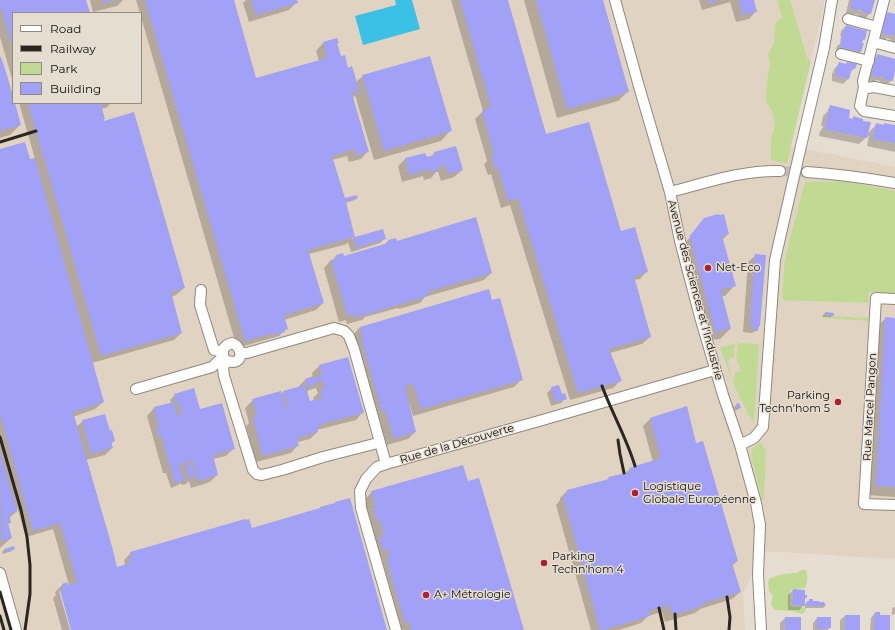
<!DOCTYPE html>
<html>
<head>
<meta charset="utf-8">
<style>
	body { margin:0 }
	#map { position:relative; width:895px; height:630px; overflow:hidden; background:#e6ddd1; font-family:Montserrat,sans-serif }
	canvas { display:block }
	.legend { position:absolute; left:12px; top:12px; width:130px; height:92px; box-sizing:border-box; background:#e6ddd1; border:1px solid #918b81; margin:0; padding:5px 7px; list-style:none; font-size:12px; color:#110f0a }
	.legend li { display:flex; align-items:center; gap:8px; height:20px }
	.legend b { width:20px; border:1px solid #918b81 }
</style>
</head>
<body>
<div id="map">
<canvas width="895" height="630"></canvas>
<ul class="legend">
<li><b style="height:5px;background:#fff"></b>Road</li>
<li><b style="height:5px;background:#2a2721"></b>Railway</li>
<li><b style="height:11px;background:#c0da94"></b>Park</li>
<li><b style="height:11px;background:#a1a1f7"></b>Building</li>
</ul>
</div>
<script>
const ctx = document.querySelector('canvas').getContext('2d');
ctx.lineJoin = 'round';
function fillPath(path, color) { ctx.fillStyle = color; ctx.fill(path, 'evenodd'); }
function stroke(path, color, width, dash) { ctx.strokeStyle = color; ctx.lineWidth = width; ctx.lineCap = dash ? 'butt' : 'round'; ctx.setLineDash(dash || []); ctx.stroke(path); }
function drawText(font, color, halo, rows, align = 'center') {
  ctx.font = font + ' Montserrat,sans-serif'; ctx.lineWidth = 3; ctx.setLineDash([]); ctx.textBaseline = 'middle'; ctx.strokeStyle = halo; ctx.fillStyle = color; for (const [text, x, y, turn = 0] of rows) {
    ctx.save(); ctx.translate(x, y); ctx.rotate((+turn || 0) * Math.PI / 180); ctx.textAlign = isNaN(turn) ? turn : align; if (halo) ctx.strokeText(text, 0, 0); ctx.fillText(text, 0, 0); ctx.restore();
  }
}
const built = new Path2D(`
	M0,0H824V5L791,146L895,167V559L764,551L743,593L745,630H0ZM13,13H141V103H13Z`);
const green = new Path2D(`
	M777,0H790L807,58L811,61L787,163L778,162L771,160V139L775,125L772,111L766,101L767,80L770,66L768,55L774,43L775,23L782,17Z
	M844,181L895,191V293L869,292L868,303L782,300L785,258L805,182Z
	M822,316L870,318V321L822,318Z
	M738,343L759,344L754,425L733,383L735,373L741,371L736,357Z
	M735,344L734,357L727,360L731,373V378L720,347Z
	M760,443L766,450L764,500H762L751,455C751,449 756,446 760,443Z
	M801,570H806C808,577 808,582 805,588L790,590V606L806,608L805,612L802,614L792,611L775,610L771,605L773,595L769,592L768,583L769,579C777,575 787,573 797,573Z`);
const water = new Path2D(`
	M395,0H412L420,29L363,45L355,16L396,5Z`);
const shadow = new Path2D(`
	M0,0H85L88,13H13V82L0,37Z
	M90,0H123L117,6L93,12Z
	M136,0H233L256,79L319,61L316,51L323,43L337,39L338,43L337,44L341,57L356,82L363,76L450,131L441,141L374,160L355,95L353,98L368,151L361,159L349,162L347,156L332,160L344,201L357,198L355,200L345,203L354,236L351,239L382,231L385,238L380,243L351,252L348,242L347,244L309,254L323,303L316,310L284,320L286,329L279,336L237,348L141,17V13H140Z
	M246,0H296V3L289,10L249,22L243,3Z
	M451,0H507L545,135L620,232L647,271L640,279L634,280L650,337L642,344L610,353L620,381L613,388L570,400L510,205L501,208L491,174L488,175L484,164L487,161L475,119L483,111Z
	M524,0H602L628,91L618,101L557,118Z
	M699,0H753L756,11L749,19L736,22L730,2L702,10Z
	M849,0H874L870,13L866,18L858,17L859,15L855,14L853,16L846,13Z
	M888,14L895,15V43L890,42L891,40L887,38L885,40L878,38L883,18Z
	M846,26L864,39L860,43V52L855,56L836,51L837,46L840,44L841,36H840L841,31Z
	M877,56L895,60V67L892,80L887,85L880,84V81L876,80L874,82L867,80L872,60Z
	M0,58L20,125L10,135L0,138Z
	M840,63L854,68L852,71L850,70L848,79L843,84L832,81V74L835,68Z
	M19,103H111L106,108L101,109L103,120L184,288L176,295L171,297L181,333L174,340L92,363L103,402L95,409L73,417L76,427L83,421L109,432L114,441L111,444L112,448L105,455L86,460L116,568L122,566L125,564L124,560L131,553L251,529L386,630H72L62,591H59L70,630H62L53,598L56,595L55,592L62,585L67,586L69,585L53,529L26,537L17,507L16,512L9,518L10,522L8,525L11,538L0,548V150L30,160L35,159Z
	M830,107L847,118L852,119L854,118L867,134L877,124L883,126L885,124L895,128V152L867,146L869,135L859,144L819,136L820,131L822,129L823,126H821L823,116L828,111V109Z
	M434,153L462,170L454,177L441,181L438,172H436L431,178L424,180L423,176L402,182L398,166L405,159L431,157Z
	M696,230L728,234L722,240L734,286L725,296H722L730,329L720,339L707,340L681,248Z
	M388,241L396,242L491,273L484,280L425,297L420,303L399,309L398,308L365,317L362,320L347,324L346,320L339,322L324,268L331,260L335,259L334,258L336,256L343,257L384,245Z
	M756,255L759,326L758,327L757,330L755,332H753L752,333L743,332L748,262Z
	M492,301L522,379L514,387L413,416L410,405H408L415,432L408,439L387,445L353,335L360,327Z
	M825,313L833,315L831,317H823V315Z
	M885,319H895V497L867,495L875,328Z
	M319,366L363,412L356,420L317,430V432L310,439L298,442V445L291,453L256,462L246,426L249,423L245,408L253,400L280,395L283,392L298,387L305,380L313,377L312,373ZM316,388L318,393L313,398L314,401L310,403L307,392L309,390Z
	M552,388L566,398L561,403L551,406L547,393Z
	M175,395L199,409L234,448L226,456L213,459L217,475L210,482L191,488L189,481L186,484L181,485V483L178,485L171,488L166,473H163L147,416L154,408L171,403L170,400Z
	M736,405L740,408L735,411L734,407Z
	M686,408L696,444L737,561L732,566L740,592L732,599L700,609L695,613L665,622L662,612L648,616L641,623L619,630H591L556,505L560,500V498L567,491L606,481L609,478L624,474L630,469L653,462L643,426L650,419Z
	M467,482L523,630H402L381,556L376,557L373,546L376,542L364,500L372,492Z
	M14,549L12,551L3,554L2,552L4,550Z
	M793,590L806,597L804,599V605L807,602L810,600L812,602L825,606L823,608H805V604L799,610H788V595Z
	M894,607H895V614L892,615V609Z
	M875,613L889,630H870L871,618Z
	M845,616L859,630H840V620Z
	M785,618H800V630H780V623Z
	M817,618L830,627L828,630H813V623Z`);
const building = new Path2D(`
	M0,0H86L90,13H13V49L0,5Z
	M102,0H112V1L103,3Z
	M145,0H234L256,78L327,58L323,42L337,38L339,43H337L341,56L345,55L348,68L352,66L359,89H357L359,94L355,95L354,90L351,91L369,152L356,156L354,149L332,156L345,198L357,195L358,198L346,202L355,237L383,229L386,239L356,248L353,237L308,250L324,303L284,315L288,329L285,330V332L275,335L274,333L245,341Z
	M251,0H297L298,3L256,15Z
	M460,0H508L546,134L589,122L621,231L635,227L648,272L634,276L651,337L609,349L622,381L578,393L518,198L508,201L498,167L495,168L491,155L494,154L482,111L491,107Z
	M536,0H603L629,92L567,109Z
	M708,0H719L709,3Z
	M739,0H754L757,12L743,15Z
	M852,0H875L871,14L863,13V10L859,9L858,11L850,8Z
	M887,12L895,14V35L891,34L890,36L882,33Z
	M846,25L867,31L865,40L863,39L862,43H864L861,52L840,47L843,31H844Z
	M877,54L892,58L895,59V71L893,81L884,79V77L880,76V78L871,75Z
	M430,56L452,131L384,151L362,75Z
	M0,57H1L6,72L13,96V103H15L21,125L0,131Z
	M839,62L846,64L847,62L857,64L855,69L852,68L849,79L836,76V69Z
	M28,103H107L105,104L106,105H101L105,119H104V121L134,112L185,288L171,292L182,333L101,356Z
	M830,105L850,110L849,118L853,119V116L863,119V121L871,122L867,138L825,129Z
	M876,123L884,125V123L895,125V143L873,139Z
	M25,142L30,159L35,158L104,402L73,412L113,550L117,567L130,563L129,558L132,557L130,552L245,519V520L249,519L252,528L320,508V507L335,503V502L350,498L387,630H71L60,590L63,589L62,584L67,582L68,585L77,582L60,523L33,531L0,414V149Z
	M456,146L463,170L448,174L445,165L438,167L439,170L432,173H431L430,169L409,175L405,158L425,153L427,157L434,155V152Z
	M718,214L719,215L724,214L729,234L722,236L736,286L721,290L731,329L717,331L718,339H717L690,237H689L704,218Z
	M476,217L492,273L427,292L428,296L371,313L354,318L353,314L347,315L331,260L337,258L336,255L343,253L344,256L388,243V240L396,238L397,241Z
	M755,254L766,255L760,326H759L758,331L753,330V326L750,325Z
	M489,289L492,300L500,298L523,380L421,409L413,384L405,386L416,432L394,439L385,411L382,412L361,338L363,337L360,327Z
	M825,312L834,313V316L825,315Z
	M885,317L895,318V487L876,486Z
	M348,357L364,413L321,424V427L317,428L318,432L297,438L299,446L263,456L253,418L257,417L252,399L281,391L286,410L288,409L283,391L305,385L310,401L322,398L320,389L325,388L323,381L315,383V385L307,387L305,379L313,376V378L322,376L319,365Z
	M559,385L562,394L565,393L567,399L555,402L551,387Z
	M194,388L200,409L222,403L235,449L213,455L218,475L198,481L193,461L180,464L184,481L175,483L161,435L158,436L156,429L159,428L154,407L174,402L178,416L182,414L179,403L177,404L174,394Z
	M739,403L741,408L737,409L736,404Z
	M687,406L696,443L703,441L738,561L732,563L741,592L703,603V606L673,615L669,605L648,611L650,616L603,630H600L563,496L568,494L567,490L609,479L608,477L631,472L629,468L661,458L650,418Z
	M105,414L110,431L112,430L115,441L111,442L113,448L91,454L82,420Z
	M0,451L17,510V512L9,514L11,523H8L12,538L1,541Z
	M191,463L195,477L189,479L185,465Z
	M463,465L468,481L479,478L524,630H411L409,622L405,623L390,572L387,557L390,556L388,549L383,551L379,537L384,536L380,520L377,521L373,508L376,507L371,491Z
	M14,546L15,549L5,552L4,549Z
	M793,589L805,590V595H807V598H805V606L792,605Z
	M809,599H813V601H819V602H824L826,606H807V601H809Z
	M875,612H880V615H890V630H874Z
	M845,615H860V630H845Z
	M785,617H801V630H785Z
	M817,617H831V628L817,629Z`);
const minorTunnel = new Path2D(`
	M780,171L804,172`);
const minor = new Path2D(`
	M615,0L640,90L670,192L680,241L700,317L723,395L740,445L756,503L760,525L758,574L761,630
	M884,0L863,81L864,87L860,106L864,111L895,116
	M848,19L877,27
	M873,42L895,48
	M841,54L869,61
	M864,87L868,88L874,87L895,91
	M801,146L824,48L832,0
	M807,172C836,174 866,178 895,183
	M670,192C706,183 742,170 780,171
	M201,290L200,305L214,350L223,352
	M895,299L876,298L864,504L895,505
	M232,343C242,347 244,361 233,362C232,362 227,361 226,361L223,356V349L227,345Z
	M240,353H247L334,328L344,331L349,336L354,349L381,446
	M226,361L223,368L224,376L253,470L257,474L262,475L282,470L323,457L378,443L381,446L386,464
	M136,389L212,367L223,357
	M740,445L754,438L763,427L775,260
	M0,573L16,630
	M396,630L361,508L360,491L366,479L377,467L386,464L539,421L715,370`);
const rail = new Path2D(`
	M0,142L36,131
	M602,386C612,413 627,439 635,466
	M0,437L21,510L27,537L30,565V594L25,630
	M618,440L620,454L624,473
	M0,592L11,630
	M727,597L730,617L729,630
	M659,608L664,630
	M675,614L676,630
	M0,616L4,630`);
const minorBridge = new Path2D(`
	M775,260L801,146`);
const markers = [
	[708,268,4,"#b11f2d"],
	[838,402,4,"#b11f2d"],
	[635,493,4,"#b11f2d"],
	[544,563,4,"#b11f2d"],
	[426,595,4,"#b11f2d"]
];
const poiNames = [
	["Net-Eco",716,268],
	["Parking",830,396,"right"],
	["Techn'hom 5",830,409,"right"],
	["Logistique",643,487],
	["Globale Européenne",643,500],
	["Parking",552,557],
	["Techn'hom 4",552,570],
	["A+ Métrologie",434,595]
];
const streetNames = [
	["Avenue des Sciences et l'Industrie",695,290,75],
	["Rue Marcel Pangon",870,407,-87],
	["Rue de la Découverte",457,444,-16]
];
fillPath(built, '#e1d3c1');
fillPath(green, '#c0da94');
fillPath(water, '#3bc1e6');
fillPath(shadow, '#0003');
fillPath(building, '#a1a1f7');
stroke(minorTunnel, '#c6beb3', 10, [10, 5]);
stroke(minor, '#90887c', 12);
stroke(minor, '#fff', 10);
stroke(rail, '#2a2721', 3);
stroke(minorBridge, '#90887c', 12, []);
stroke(minorBridge, '#fff', 10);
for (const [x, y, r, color] of markers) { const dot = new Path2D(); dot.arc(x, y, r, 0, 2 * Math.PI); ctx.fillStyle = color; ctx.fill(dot); stroke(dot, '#e6ddd1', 1.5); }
drawText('11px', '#110f0a', '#e6ddd1', poiNames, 'left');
drawText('11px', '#110f0a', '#e6ddd1', streetNames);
</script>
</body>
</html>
